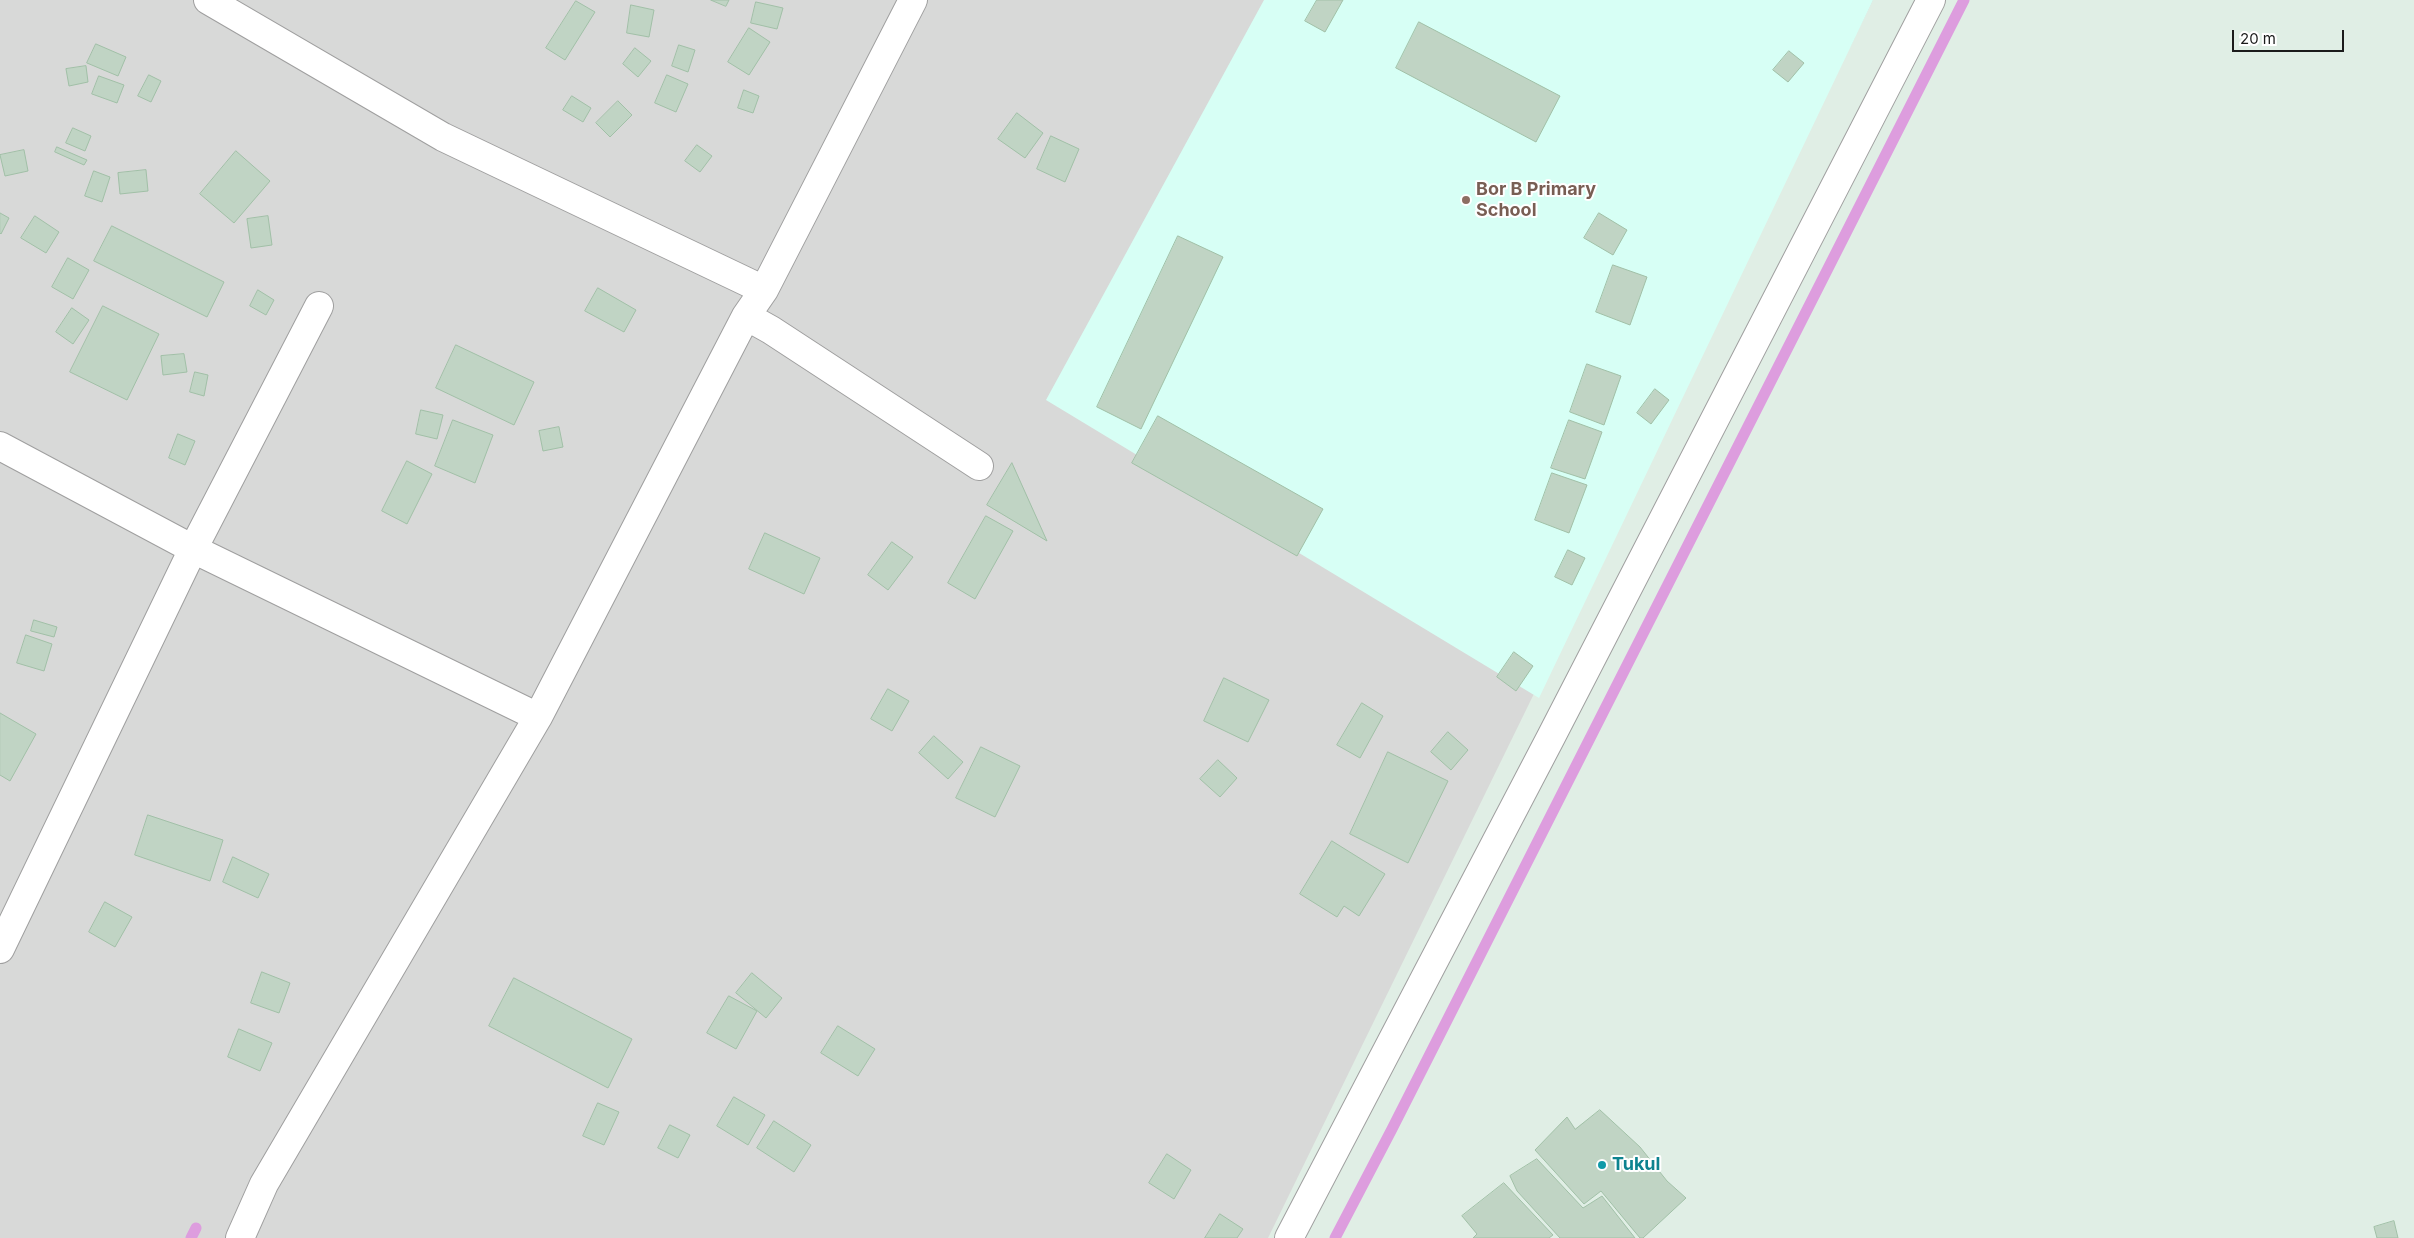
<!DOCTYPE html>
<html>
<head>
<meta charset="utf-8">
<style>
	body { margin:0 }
	#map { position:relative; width:2414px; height:1238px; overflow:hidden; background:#e0eee5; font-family:Inter,sans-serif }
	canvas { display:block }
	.scale { position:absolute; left:2232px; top:30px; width:112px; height:22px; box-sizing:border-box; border:2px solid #1b1b1b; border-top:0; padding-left:6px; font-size:15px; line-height:18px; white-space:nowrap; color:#1b1b1b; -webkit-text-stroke:4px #fff; paint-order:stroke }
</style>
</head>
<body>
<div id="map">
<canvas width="2414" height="1238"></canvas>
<div class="scale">20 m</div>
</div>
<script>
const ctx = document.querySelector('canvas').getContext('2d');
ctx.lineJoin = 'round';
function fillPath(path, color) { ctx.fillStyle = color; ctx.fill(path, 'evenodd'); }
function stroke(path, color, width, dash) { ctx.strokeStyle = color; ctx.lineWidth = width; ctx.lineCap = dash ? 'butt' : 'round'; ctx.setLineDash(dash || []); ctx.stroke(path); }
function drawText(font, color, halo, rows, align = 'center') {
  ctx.font = font + ' Inter,sans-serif'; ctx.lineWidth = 4; ctx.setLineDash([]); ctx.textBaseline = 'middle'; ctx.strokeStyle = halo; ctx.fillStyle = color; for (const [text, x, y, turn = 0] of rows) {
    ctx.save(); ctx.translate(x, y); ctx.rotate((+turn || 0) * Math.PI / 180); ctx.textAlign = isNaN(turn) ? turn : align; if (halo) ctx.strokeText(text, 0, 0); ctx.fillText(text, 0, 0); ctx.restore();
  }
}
const residential = new Path2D(`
	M0,0H1873L1268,1238H0Z`);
const education = new Path2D(`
	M1264,0H1873L1539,698L1046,400Z`);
const stream = new Path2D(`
	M191,1238L196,1228
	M1335,1238L1392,1129L1964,0`);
const building = new Path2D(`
	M711,0H729L726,6Z
	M1317,0H1343L1325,32L1305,21Z
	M576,1L595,12L565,60L546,48Z
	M756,2L783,8L777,29L751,23Z
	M631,5L654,10L649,37L627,33Z
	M1419,22L1560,96L1536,142L1396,68Z
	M749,28L770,42L749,75L728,62Z
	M96,44L126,57L118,76L87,63Z
	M679,45L695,50L688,72L672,66Z
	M635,48L651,61L638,77L623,64Z
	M1789,51L1804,63L1788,82L1773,70Z
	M86,66L88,82L69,86L66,69Z
	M149,75L161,81L151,102L138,96Z
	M667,75L688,84L676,112L655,103Z
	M99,76L124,85L117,103L92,94Z
	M744,90L759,96L753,113L738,108Z
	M572,96L591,108L583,122L563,110Z
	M618,101L632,115L610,137L596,123Z
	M1017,113L1043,133L1025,158L998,139Z
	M73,128L91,136L85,151L66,143Z
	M1051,136L1079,149L1065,182L1037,169Z
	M697,145L712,156L700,172L685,161Z
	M57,147L87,160L84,165L55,152Z
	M24,150L28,171L5,176L0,155Z
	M236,151L270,181L234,223L200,194Z
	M146,170L148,191L120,194L118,173Z
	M94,171L110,177L102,202L85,196Z
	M0,213L9,218L1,234L0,233Z
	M1599,213L1627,230L1613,255L1584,238Z
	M35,216L59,232L46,253L21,238Z
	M268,216L272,245L251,248L247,219Z
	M112,226L224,282L207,317L94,261Z
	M1178,236L1223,257L1141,429L1097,407Z
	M68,258L89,270L73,299L52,287Z
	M1613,265L1647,277L1630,325L1596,312Z
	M598,288L636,310L624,332L585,311Z
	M258,290L274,300L266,315L250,306Z
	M103,306L159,334L127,400L70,372Z
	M72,308L89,320L73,344L56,332Z
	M456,345L534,382L514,425L436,388Z
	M184,354L187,372L163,375L161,356Z
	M1587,364L1621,376L1604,425L1570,412Z
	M195,372L208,375L204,396L190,392Z
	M1655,389L1669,400L1651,424L1637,413Z
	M421,410L443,415L437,439L416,434Z
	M1158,416L1323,509L1297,556L1132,463Z
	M453,420L493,435L475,483L435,466Z
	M1569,420L1602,432L1585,479L1551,468Z
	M559,427L563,447L543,451L539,431Z
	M178,434L195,441L185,465L169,458Z
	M407,461L432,474L407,524L382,511Z
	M1012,463L1047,541L987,505Z
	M1552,473L1587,485L1569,533L1535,520Z
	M986,516L1013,531L975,599L948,583Z
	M765,533L820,558L804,594L749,569Z
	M892,542L913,557L888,590L868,575Z
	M1568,550L1585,558L1572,585L1555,577Z
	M34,620L57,627L54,637L31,631Z
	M26,635L52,644L44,671L17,663Z
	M1514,652L1533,666L1516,691L1497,677Z
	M1224,678L1269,700L1248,742L1204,721Z
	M888,689L909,701L892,731L871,719Z
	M1362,703L1383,716L1360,758L1337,745Z
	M0,713L36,734L10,781L0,775Z
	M1448,732L1468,750L1451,770L1431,752Z
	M934,736L963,762L948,779L919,753Z
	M981,747L1020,766L995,817L956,798Z
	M1388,752L1448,781L1408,863L1350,834Z
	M1218,760L1237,778L1220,797L1200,779Z
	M148,815L223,840L210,881L135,855Z
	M1332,841L1385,874L1359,916L1344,906L1337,917L1300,894Z
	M233,857L269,874L258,898L223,882Z
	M105,902L132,917L115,947L89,932Z
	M262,972L290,983L279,1013L251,1003Z
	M752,973L782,998L766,1018L736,993Z
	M514,978L632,1039L608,1088L489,1026Z
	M729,996L757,1011L736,1049L707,1033Z
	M838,1026L875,1049L858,1076L821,1053Z
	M239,1029L272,1043L260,1071L228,1057Z
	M734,1097L765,1115L748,1145L717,1126Z
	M598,1103L619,1112L604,1145L583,1136Z
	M1600,1110L1640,1147L1667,1181L1686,1198L1643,1238H1640L1601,1191L1584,1204L1535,1150L1567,1117L1575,1129Z
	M774,1121L811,1145L794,1172L757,1148Z
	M670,1125L690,1135L678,1158L658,1148Z
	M1167,1154L1191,1170L1174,1199L1149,1183Z
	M1537,1159L1583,1208L1602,1196L1635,1238H1560L1517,1191L1510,1176Z
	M1504,1183L1553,1235L1549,1238H1473L1477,1234L1462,1216Z
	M1220,1214L1243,1229L1237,1238H1205Z
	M2394,1221L2398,1238H2377L2374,1227Z`);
const minor = new Path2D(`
	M208,0L443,137L764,290
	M746,316L771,330L979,466
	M0,446L193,549L538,717
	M0,949L193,549L319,306
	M240,1238L264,1184L538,717L746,316L764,290L913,0
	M1289,1238L1551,737L1931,0`);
const markers = [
	[1466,200,5,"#8d6e63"],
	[1602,1165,5,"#0f9aa8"]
];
const educationNames = [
	["Bor B Primary",1476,190],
	["School",1476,211]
];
const cultureNames = [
	["Tukul",1612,1165]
];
fillPath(residential, '#d8d9d8');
fillPath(education, '#d7fff5');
stroke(stream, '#dd9dde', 11);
fillPath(building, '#c0d4c4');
stroke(building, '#a1c0a7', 1);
stroke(minor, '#9f9f9f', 30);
stroke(minor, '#fff', 28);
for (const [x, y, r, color] of markers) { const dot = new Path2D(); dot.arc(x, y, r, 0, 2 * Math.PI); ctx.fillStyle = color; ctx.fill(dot); stroke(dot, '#fff', 2); }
drawText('bold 18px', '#785e54', '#fff', educationNames, 'left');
drawText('bold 18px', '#0d838f', '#fff', cultureNames, 'left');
</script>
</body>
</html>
